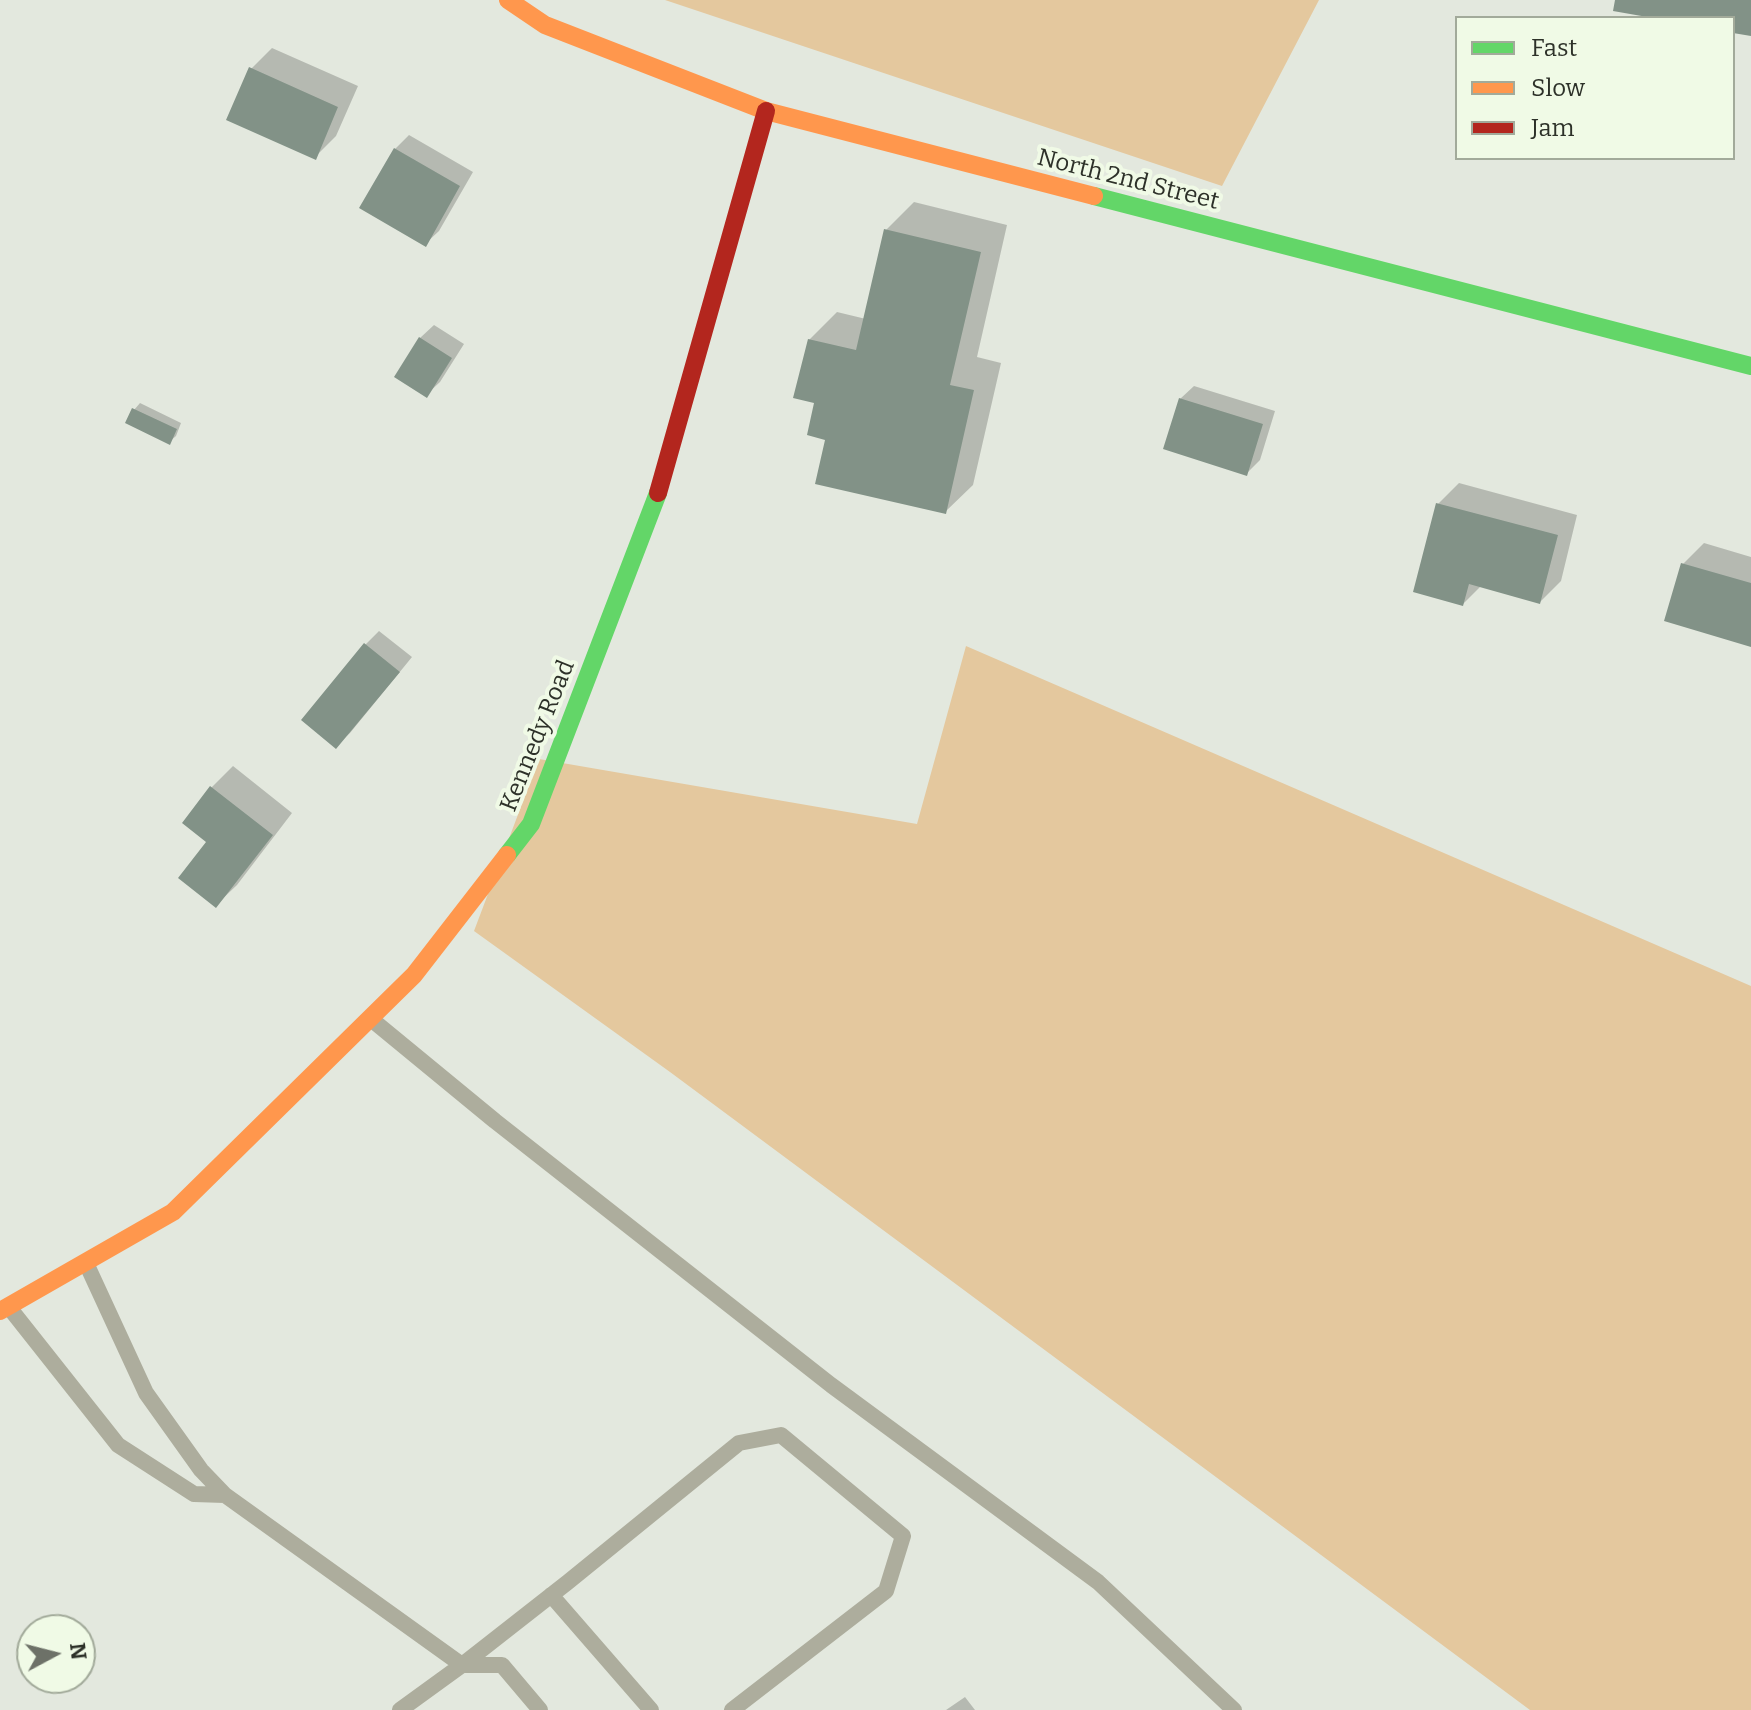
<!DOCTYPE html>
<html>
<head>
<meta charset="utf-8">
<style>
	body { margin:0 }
	#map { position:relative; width:1751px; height:1710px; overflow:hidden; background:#e3e8de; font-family:Bitter,serif }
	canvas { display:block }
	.legend { position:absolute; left:1455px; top:16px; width:280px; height:144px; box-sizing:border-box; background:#f0fae6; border:2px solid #a2aa9a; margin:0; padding:10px 14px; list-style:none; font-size:24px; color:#2d3129 }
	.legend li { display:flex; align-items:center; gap:16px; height:40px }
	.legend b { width:40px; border:2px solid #a2aa9a }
	.north { position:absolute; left:16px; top:1614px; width:80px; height:80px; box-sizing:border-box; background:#f0fae6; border:2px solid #a2aa9a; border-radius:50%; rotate:83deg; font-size:22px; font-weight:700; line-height:32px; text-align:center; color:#2d3129 }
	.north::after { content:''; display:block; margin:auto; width:28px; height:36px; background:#6d7168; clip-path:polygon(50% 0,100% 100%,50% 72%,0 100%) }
</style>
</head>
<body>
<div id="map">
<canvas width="1751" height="1710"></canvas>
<ul class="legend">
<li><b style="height:10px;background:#63d668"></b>Fast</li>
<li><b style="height:10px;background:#ff974d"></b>Slow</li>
<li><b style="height:10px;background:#b3261e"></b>Jam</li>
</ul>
<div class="north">N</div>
</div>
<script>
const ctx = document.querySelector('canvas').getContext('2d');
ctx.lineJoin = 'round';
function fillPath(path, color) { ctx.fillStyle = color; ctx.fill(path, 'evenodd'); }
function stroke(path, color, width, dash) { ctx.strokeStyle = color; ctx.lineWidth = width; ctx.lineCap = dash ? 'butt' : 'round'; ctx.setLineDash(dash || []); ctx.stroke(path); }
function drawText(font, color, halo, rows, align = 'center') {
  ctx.font = font + ' Bitter,serif'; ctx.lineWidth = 8; ctx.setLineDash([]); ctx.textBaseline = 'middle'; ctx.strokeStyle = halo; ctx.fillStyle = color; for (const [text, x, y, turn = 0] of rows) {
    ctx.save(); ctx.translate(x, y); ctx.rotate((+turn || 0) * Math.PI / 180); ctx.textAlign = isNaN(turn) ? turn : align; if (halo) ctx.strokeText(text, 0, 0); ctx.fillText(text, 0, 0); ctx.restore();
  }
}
const green = new Path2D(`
	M665,0H1319L1222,186Z
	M966,646L1751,986V1710H1530L670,1072L474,931L539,759L917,824Z`);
const shadow = new Path2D(`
	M272,48L358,86L336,136L315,157L251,69Z
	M409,135L473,172L439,231L425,244L362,208L395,149Z
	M914,202L1007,225L977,357L1001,363L973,485L945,512L828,438L816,402L809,340L837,312L866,319L886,230Z
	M434,325L464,344L440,382L426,395L420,338Z
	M1194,386L1275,411L1260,460L1247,473L1180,399Z
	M140,403L181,423L176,436L169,442L134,410Z
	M1459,483L1577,515L1561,581L1540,602L1481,586L1463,604L1438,504Z
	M1704,543L1751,557V645L1683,564Z
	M379,631L412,657L350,733L336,746L304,720L366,644Z
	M233,766L292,813L237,885L216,905L209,842L184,823L212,787Z
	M965,1697L975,1710H946Z`);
const building = new Path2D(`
	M1615,0H1751V36L1733,33V18H1653L1613,11Z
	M249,67L338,107L316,160L226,120Z
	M394,148L460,186L426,247L359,208Z
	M884,229L981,252L950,385L974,390L946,514L815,484L825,440L807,435L814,403L793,398L808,339L856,350Z
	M419,337L452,358L427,398L394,377Z
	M1179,398L1263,424L1247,476L1163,449Z
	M132,408L177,429L170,445L125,423Z
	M1436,503L1558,535L1540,604L1469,584L1463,606L1413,592Z
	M1681,563L1751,583V647L1664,621Z
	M364,643L400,672L336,749L301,720Z
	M210,786L273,835L216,908L178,878L206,842L182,823Z`);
const lane = new Path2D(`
	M371,1019L495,1121L831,1385L1098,1582L1234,1710
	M86,1263L146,1393L201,1470L225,1495L462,1665L568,1582L739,1443L781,1435L903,1536L886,1591L732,1710
	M8,1306L118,1445L194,1494L225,1495
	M551,1595L651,1710
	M400,1710L462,1665H502L540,1710`);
const fast = new Path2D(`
	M1094,196L1751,366
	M507,855L531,824L658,493`);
const slow = new Path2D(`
	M508,0L545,25L766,111L1094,196
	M0,1311L173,1212L414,975L507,855`);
const jam = new Path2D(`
	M658,493L766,111`);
const streetNames = [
	["North 2nd Street",1128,180,14],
	["Kennedy Road",538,736,-68]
];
fillPath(green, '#e4c89e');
fillPath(shadow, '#0003');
fillPath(building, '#829287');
stroke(lane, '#adad9d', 16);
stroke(fast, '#63d668', 18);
stroke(slow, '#ff974d', 18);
stroke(jam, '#b3261e', 18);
drawText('24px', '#2d3129', '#f0fae6', streetNames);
</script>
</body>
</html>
